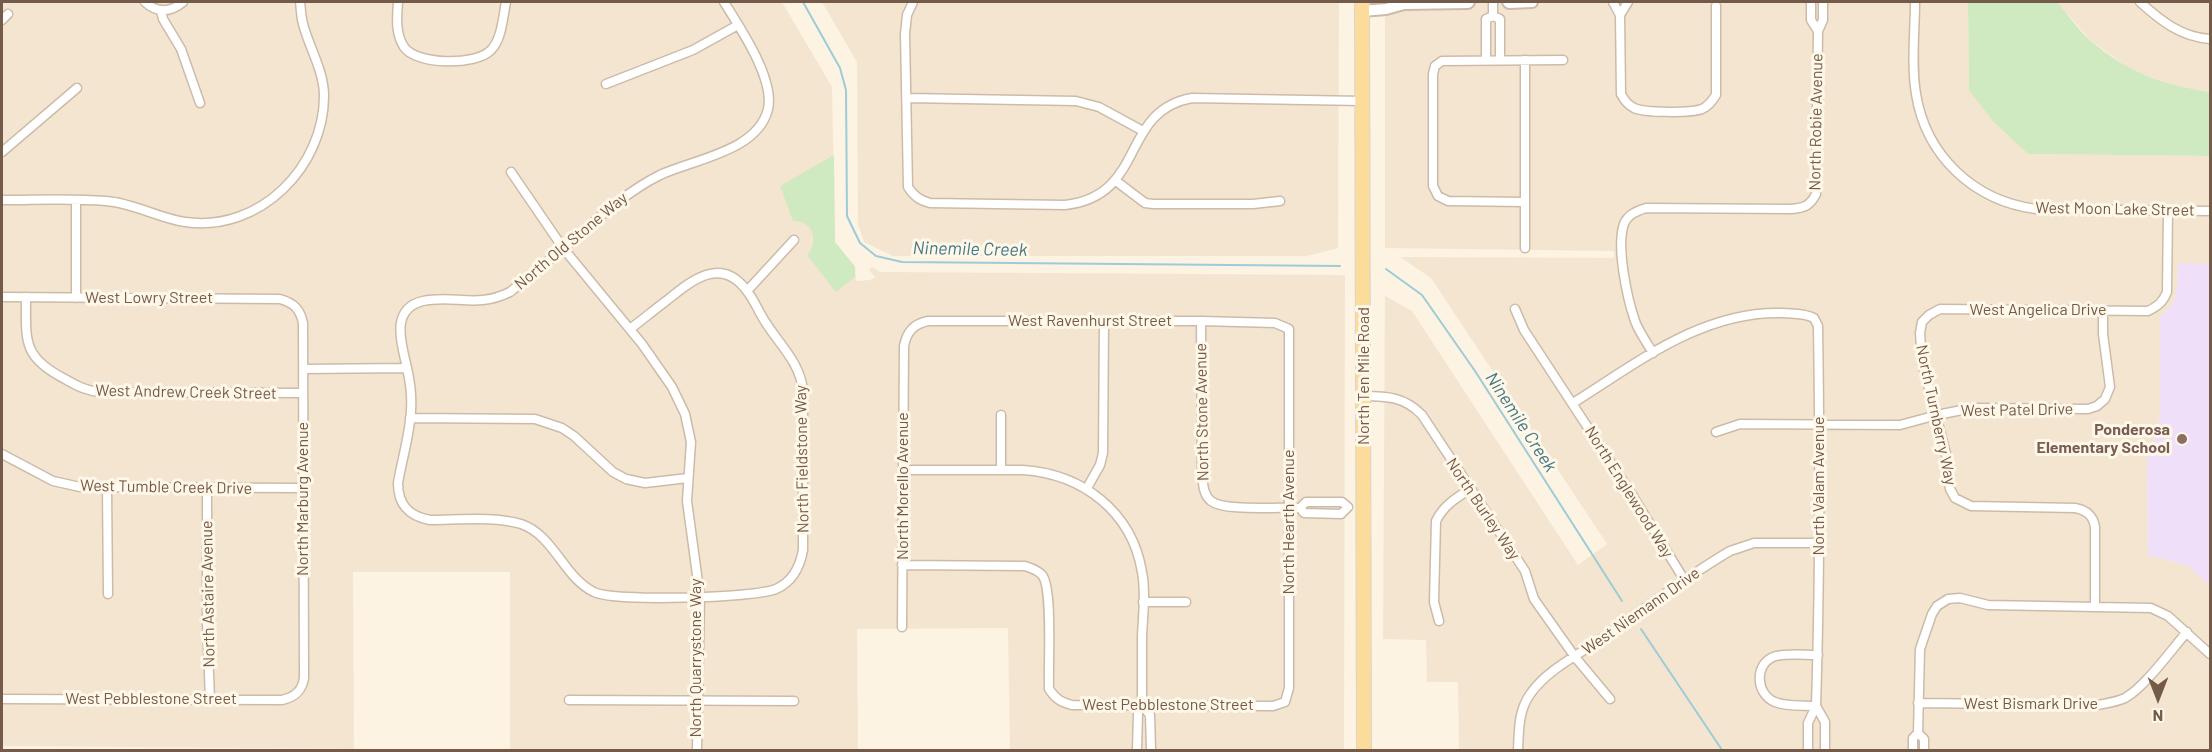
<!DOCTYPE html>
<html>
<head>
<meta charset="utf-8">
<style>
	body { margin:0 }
	#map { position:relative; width:2212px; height:752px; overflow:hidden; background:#fcf3e2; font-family:Barlow,sans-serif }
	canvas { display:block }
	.frame { position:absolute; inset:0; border:3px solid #745a49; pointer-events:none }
	.north { position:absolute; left:2128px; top:668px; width:60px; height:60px; -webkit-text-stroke:4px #fff7e8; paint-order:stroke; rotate:180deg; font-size:16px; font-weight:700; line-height:24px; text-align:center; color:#745a49 }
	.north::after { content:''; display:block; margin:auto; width:21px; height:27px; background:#745a49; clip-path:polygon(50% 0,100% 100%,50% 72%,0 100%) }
</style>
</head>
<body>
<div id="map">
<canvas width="2212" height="752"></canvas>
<div class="frame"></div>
<div class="north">N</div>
</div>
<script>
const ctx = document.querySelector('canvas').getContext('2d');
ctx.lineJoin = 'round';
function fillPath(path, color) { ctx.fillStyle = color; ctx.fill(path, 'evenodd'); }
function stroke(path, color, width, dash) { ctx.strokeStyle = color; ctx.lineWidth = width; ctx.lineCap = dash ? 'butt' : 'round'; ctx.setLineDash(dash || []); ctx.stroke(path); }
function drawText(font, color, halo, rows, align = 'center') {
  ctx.font = font + ' Barlow,sans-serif'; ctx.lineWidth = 6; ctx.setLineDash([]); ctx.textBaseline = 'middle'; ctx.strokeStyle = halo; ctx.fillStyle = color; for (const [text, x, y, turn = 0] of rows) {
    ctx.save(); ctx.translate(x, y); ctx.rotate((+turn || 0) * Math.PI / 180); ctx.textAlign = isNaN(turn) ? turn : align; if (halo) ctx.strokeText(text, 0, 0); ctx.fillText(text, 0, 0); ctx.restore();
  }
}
const residential = new Path2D(`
	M2,2H782L832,87L835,242L855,266L856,281L871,280L875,277L869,270L873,267L880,272L1345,275L1344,750H1010L1008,628L857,629L858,750H510V572H353L354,749L2,746Z
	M822,2H1339L1338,248L1307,256H893L864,242L858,224L857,62Z
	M1385,2H1968L1969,90L2028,154L2210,156V264H2178L2177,288L2175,299L2167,311L2160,316V417L2147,462L2148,555L2189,566L2210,587V750H1459L1458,682H1427L1426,640L1383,639L1385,296L1412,311L1578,565L1607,544L1431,278L1400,257L1614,258V251L1385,248Z
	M2057,2H2210V92L2174,87L2133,71L2090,40Z`);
const education = new Path2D(`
	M2178,263L2210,264V587L2189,566L2148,555L2147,462L2160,417V316L2167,311L2175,299L2177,288Z`);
const green = new Path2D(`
	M1968,2H2057C2068,14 2078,30 2091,41C2129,73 2162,85 2210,92V156L2028,154L1993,121L1969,90Z
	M834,155L835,242L855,267V277L836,292L807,255C820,242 813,220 793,221L780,186Z`);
const stream = new Path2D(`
	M803,2L840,68L846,90L847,216L860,243L876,256L902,262L1340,266
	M1386,269L1422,295L1475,371L1622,601
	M1641,629L1722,750`);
const minor = new Path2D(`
	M145,2C157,13 170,13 183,2
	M398,2C397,17 395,33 404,47C416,65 476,66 491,50C502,39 503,16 506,2
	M913,2L907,15L905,34L908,187C914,196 919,200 930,203L1065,205C1147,196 1119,111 1192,98L1362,101
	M1493,2V16
	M1613,2L1620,15L1628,2
	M1811,2V20L1818,31L1823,20V2
	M1915,2C1915,31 1911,64 1916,94C1926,156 1974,201 2036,209L2210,211
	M2140,2C2161,21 2181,37 2210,39
	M161,11L163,19L181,49L200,103
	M1620,15L1621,94C1624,100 1628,105 1634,108C1645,113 1691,113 1702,109C1709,106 1712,101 1716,95V6
	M1493,16L1500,19V60
	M2,20L8,14
	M1486,60V19L1493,16
	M606,84L693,50L738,25
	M907,98L1076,101L1099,107L1143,131
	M2,152L77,88
	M511,172L563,248L642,344L672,387L685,414L691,442L687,501L700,597L697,750
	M1116,181L1145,203L1153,204H1253L1280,201
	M2,200C36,200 72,198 106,201C134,203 158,218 185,222C260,233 325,166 324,94C323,69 309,47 303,24C301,17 301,9 300,2
	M76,200V298
	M1525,202L1448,201L1438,196L1433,186V74L1435,66L1442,61L1563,60
	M1525,248V60
	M747,291L794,240
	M2,297L280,299C294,303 300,309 303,323L304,678C302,691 295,697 282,700L2,699
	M26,297C26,341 22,357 65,379C77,386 87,391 100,392L302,393
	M1515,309L1524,330L1632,495L1685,581
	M1201,321L1202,470C1203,480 1202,494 1211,501C1224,511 1272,507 1290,508H1300L1304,513L1341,514L1348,507L1342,502H1306L1300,508
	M630,329C642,320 654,310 666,301C691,281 721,255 747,291C755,301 759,313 766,323C780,345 800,363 803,390V550C800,567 792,582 776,589C755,598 613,602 594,592C564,578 554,535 521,524C495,516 458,520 430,520C408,516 398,504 398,483C402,459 410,434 411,410C412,396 410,381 407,368C402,345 389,309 423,301C454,294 476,309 510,292C534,273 557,254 580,234C605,212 630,190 660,175C695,159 758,151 768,109C775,79 740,28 724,2
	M1653,353C1647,343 1639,332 1635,321C1627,298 1616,246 1624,224C1628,214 1637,211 1646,208L1791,209C1804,208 1810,206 1816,194L1818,31
	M303,369L407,368
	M1364,396C1387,396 1405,397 1422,415L1525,571L1534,599L1575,657L1610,699
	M1573,403C1637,363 1703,310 1783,313C1794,314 1804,313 1814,318L1818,326C1820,453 1820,579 1816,706C1804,705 1787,707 1775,702C1755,694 1754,662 1776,656C1788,653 1805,655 1818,655
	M410,418L535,419L562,428L574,436L613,472L626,479L645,483L688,478
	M1716,432L1740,424L1900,425L1937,415L1972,408L2088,409L2097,406L2105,399L2110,387L2103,334V310
	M2,454L53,481L80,487L302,488
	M903,470H1023C1083,474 1132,512 1142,572C1146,593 1143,615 1142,636C1142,659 1142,682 1142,705
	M1001,470V415
	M107,487L108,594
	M207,488V622L210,700
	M1087,488L1100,465L1103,453L1104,322
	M902,565L1025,566C1031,568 1038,570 1042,575C1053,587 1048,668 1049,689C1055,698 1060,702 1072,705L1273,706L1285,702L1289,688V329L1275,323L1201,321H928C914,324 907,331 904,346C903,439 902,533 902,627
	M1143,602H1186
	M2095,606V527C2093,515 2086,510 2075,508L1971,506L1955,498L1950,489L1946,454L1922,362L1920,333L1922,322L1929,315L1940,309L2148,311C2158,306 2163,302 2167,292L2168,211
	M1439,621L1434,602L1436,521C1443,506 1456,498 1470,489
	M569,700L794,701
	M1918,703L2098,705C2107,703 2117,702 2125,698C2145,687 2171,650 2187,632
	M1918,733L1920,649L1932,614L1937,606L1948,599L1960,598L1988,605L2151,608L2168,616L2210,654
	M1137,750L1138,713L1142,705L1150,715L1151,750
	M1518,750C1519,731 1518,710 1531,693C1548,669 1580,654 1604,637C1646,608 1687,576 1730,551L1754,543H1819
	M1808,750V723L1816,706L1825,722V750
	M1913,750V738L1918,733L1924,739V750`);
const tertiary = new Path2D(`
	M1508,2L1509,3L1532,2
	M1362,11L1386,9L1404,4L1468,3L1469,2`);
const primary = new Path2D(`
	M1362,2L1364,750`);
const markers = [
	[2182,439,6,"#8d6e63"]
];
const streetNames = [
	["North Robie Avenue",1816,122,-89],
	["West Moon Lake Street",2115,209,1],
	["North Old Stone Way",571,241,-40],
	["West Lowry Street",149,298],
	["West Angelica Drive",2038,310],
	["West Ravenhurst Street",1090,321],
	["North Ten Mile Road",1364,376,-90],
	["West Andrew Creek Street",186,392,1],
	["West Patel Drive",2017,410,-1],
	["North Stone Avenue",1202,412,-91],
	["North Turnberry Way",1936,415,78],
	["North Fieldstone Way",802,459,-91],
	["North Morello Avenue",903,486,-90],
	["North Valam Avenue",1819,486,-90],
	["West Tumble Creek Drive",166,487,1],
	["North Englewood Way",1629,492,58],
	["North Marburg Avenue",303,499,-90],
	["North Burley Way",1483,509,56],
	["North Hearth Avenue",1289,522,-90],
	["North Astaire Avenue",208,594,-91],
	["West Niemann Drive",1641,611,-35],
	["North Quarrystone Way",696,658,-90],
	["West Pebblestone Street",151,699],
	["West Bismark Drive",2031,704],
	["West Pebblestone Street",1168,705]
];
const educationNames = [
	["Ponderosa",2170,430],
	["Elementary School",2170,448]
];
const waterNames = [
	["Ninemile Creek",970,249,1],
	["Ninemile Creek",1521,422,57]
];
fillPath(residential, '#f4e5d1');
fillPath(education, '#f0dff8');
fillPath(green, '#cfe9c1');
stroke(stream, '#9dcbd7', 2);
stroke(minor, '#cdbba9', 11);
stroke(tertiary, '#cdbba9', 14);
stroke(primary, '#dbd4d0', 16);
stroke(minor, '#fff', 8);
stroke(tertiary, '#fff', 10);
stroke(primary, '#fbdc9a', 14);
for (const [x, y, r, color] of markers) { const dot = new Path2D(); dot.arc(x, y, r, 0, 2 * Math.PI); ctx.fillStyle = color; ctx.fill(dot); stroke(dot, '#fff7e8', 2); }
drawText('16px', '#745a49', '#fff7e8', streetNames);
drawText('bold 16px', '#785e54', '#fff7e8', educationNames, 'right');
drawText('italic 18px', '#427987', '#fff7e8', waterNames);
</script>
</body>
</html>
